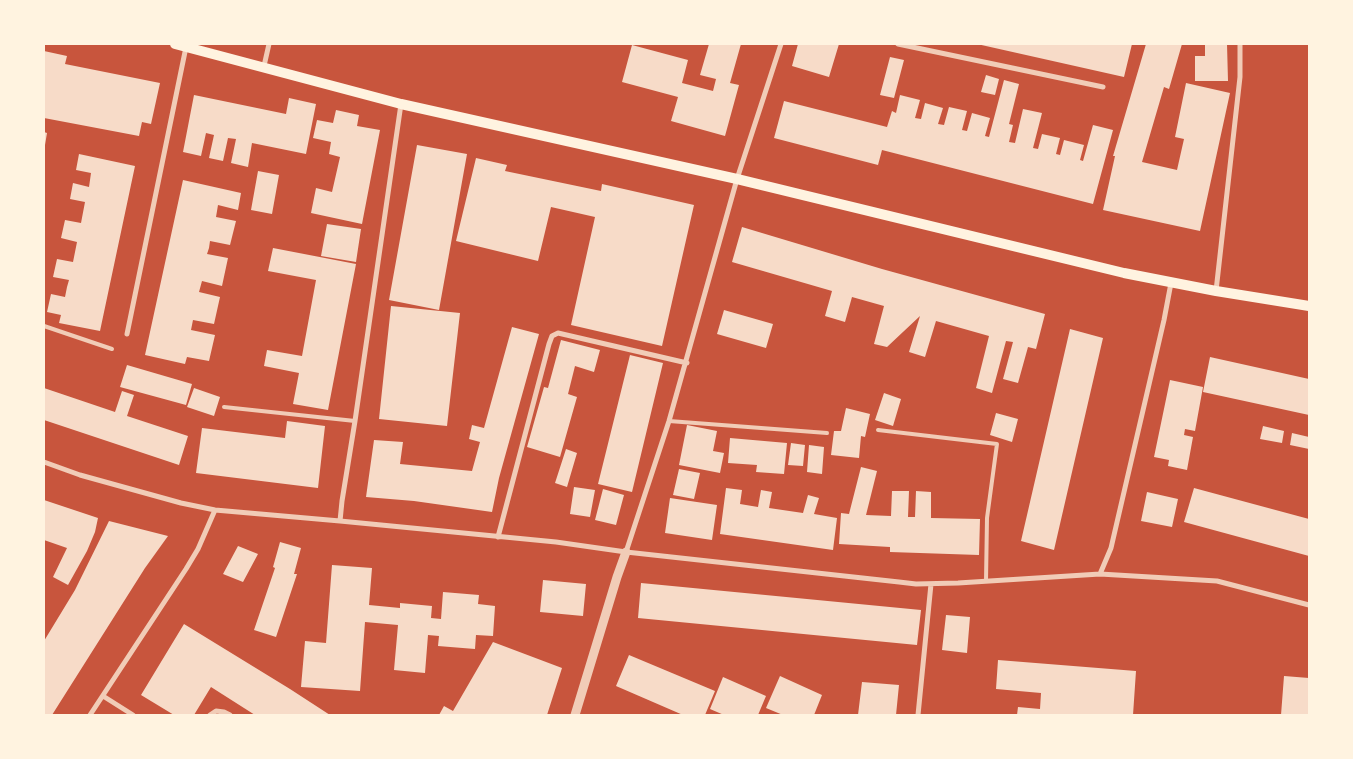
<!DOCTYPE html>
<html>
<head>
<meta charset="utf-8">
<style>
	body { margin:0 }
	#map { position:relative; width:1353px; height:759px; overflow:hidden; background:#c8553d; font-family:"Titillium Web",sans-serif }
	canvas { display:block }
	.frame { position:absolute; inset:0; border:45px solid #fff3e0; pointer-events:none }
</style>
</head>
<body>
<div id="map">
<canvas width="1353" height="759"></canvas>
<div class="frame"></div>
</div>
<script>
const ctx = document.querySelector('canvas').getContext('2d');
ctx.lineJoin = 'round';
function fillPath(path, color) { ctx.fillStyle = color; ctx.fill(path, 'evenodd'); }
function stroke(path, color, width, dash) { ctx.strokeStyle = color; ctx.lineWidth = width; ctx.lineCap = dash ? 'butt' : 'round'; ctx.setLineDash(dash || []); ctx.stroke(path); }
const building = new Path2D(`
	M709,44H741L730,83L739,85L725,136L671,121L678,97L622,82L632,45L688,60L682,83L713,91L716,79L700,75Z
	M798,44H839L829,77L792,66Z
	M977,44H1132L1124,77Z
	M1146,44H1182L1169,89L1164,87L1142,162L1177,170L1184,139L1175,137L1186,83L1230,93L1200,231L1103,210L1115,156H1113Z
	M1205,44H1227L1228,81H1195V56H1205Z
	M44,51L67,56L65,64L160,83L151,124L142,122L139,136L44,118Z
	M890,57L904,60L894,98L880,95Z
	M986,75L999,79L995,95L981,92Z
	M1004,80L1019,84L1009,124L1013,125L1009,142L1015,143L1023,109L1042,113L1033,148L1038,149L1042,134L1060,138L1056,154L1060,155L1064,140L1084,145L1080,160L1083,161L1093,125L1113,130L1093,204L882,150L878,165L774,138L784,101L887,127L892,111L896,113L900,95L920,100L915,118L921,119L925,103L943,108L938,124L944,125L949,107L967,111L962,130L967,131L972,113L990,118L985,136L989,137Z
	M194,95L286,114L289,98L316,104L306,154L252,143L248,167L231,163L236,139L228,138L223,161L209,158L214,135L206,133L201,156L183,152Z
	M336,110L359,115L357,126L380,130L362,224L311,213L316,188L332,192L340,157L329,154L331,142L313,138L317,120L333,123Z
	M44,132L47,133L45,145H44Z
	M417,145L467,154L439,310L389,300Z
	M79,154L135,166L100,331L59,323L61,315L47,312L51,294L65,297L67,287L69,280L53,277L57,259L73,262L77,242L61,238L65,220L81,223L85,202L70,199L73,183L89,187L91,173L76,170Z
	M476,158L507,165L505,171L601,191L602,184L694,205L662,346L571,325L595,217L551,207L538,261L456,241Z
	M258,171L279,175L272,214L251,210Z
	M183,180L241,193L238,210L218,205L216,217L236,221L230,245L210,241L209,248L207,254L228,258L222,286L202,281L199,292L220,297L214,324L193,320L191,330L215,335L209,361L187,357L185,364L145,355Z
	M327,224L361,229L356,262L321,256Z
	M742,227L882,269L1045,314L1036,349L1028,347L1018,383L1003,379L1013,342L1006,341L992,393L976,388L989,336L936,321L925,357L909,352L920,316L887,347L874,344L884,306L852,297L845,322L825,316L832,291L732,262Z
	M273,248L356,264L328,410L293,404L299,373L264,366L267,350L302,356L316,280L268,271Z
	M391,306L460,313L447,426L379,419Z
	M724,310L773,324L766,348L717,334Z
	M512,327L539,334L499,478L492,512L414,501L366,497L374,440L403,442L400,464L472,471L480,442L469,439L472,425L484,428Z
	M1070,329L1103,338L1054,550L1021,541Z
	M561,340L600,350L594,372L575,366L568,394L577,397L560,457L527,447L544,387L548,388Z
	M630,355L663,363L632,492L598,484Z
	M1210,357L1309,379V415L1203,392Z
	M127,365L192,384L186,405L120,387Z
	M1170,380L1203,387L1195,431L1185,429L1184,435L1193,437L1187,470L1168,466L1169,460L1154,457Z
	M44,388L115,412L122,391L134,395L127,416L188,436L179,465L44,420Z
	M194,388L220,397L214,416L187,407Z
	M884,393L901,399L893,426L875,420Z
	M846,408L870,414L865,437L861,436L859,458L831,455L834,431H841Z
	M996,413L1018,419L1012,442L990,435Z
	M287,421L325,426L318,488L196,473L202,428L285,438Z
	M687,425L717,431L713,451L724,453L720,473L679,465Z
	M1263,426L1284,431L1282,443L1260,439Z
	M1292,433L1309,437V449L1290,445Z
	M730,438L787,443L784,474L756,472L757,465L728,463Z
	M791,443L805,445L803,466L788,465Z
	M809,445L824,447L822,474L807,472Z
	M566,449L577,453L567,487L555,483Z
	M861,467L877,471L866,515L891,516L892,491H909L908,517H915L916,491L931,492V518L980,519L979,555L890,552V547L839,544L841,513L849,514Z
	M679,469L700,473L694,499L673,495Z
	M574,487L595,490L590,517L570,514Z
	M726,488L742,490L740,504L758,507L761,490L772,492L769,508L803,513L808,495L819,498L814,514L837,518L833,550L720,534Z
	M1194,488L1309,519V556L1184,522Z
	M603,489L624,495L616,525L595,520Z
	M1147,492L1178,499L1172,527L1141,521Z
	M670,498L717,505L712,540L665,533Z
	M44,500L98,518L95,532L87,551L68,585L53,577L67,548L44,540Z
	M109,521L168,536L145,568L52,715H44V641L75,590Z
	M280,542L301,548L294,574H297L276,637L254,630L275,568L273,567Z
	M238,546L258,554L243,582L223,574Z
	M332,565L372,568L369,605L400,608V603L432,606L431,618L441,619L443,592L479,595L478,604L495,606L493,636L476,635L475,649L438,646L439,636L428,635L425,673L394,670L398,625L365,622L360,691L301,687L305,641L326,643Z
	M543,580L586,584L583,616L540,612Z
	M641,583L921,610L917,645L638,618Z
	M946,615L970,617L967,653L942,650Z
	M184,624L290,689L330,715H255L211,687L194,715H174L141,695Z
	M493,642L562,668L547,715H439L444,706L453,711Z
	M629,655L715,691L705,715H683L616,686Z
	M998,660L1136,671L1133,715H1017L1018,707L1040,709L1041,693L996,689Z
	M780,676L822,695L814,715H783L766,708Z
	M1284,676L1309,678V715H1281Z
	M723,677L766,696L758,715H724L710,709Z
	M862,682L899,685L896,715H858Z`);
const service = new Path2D(`
	M44,326L112,349
	M224,407L355,421
	M669,421L827,433
	M878,430L997,444L987,518L986,581`);
const minor = new Path2D(`
	M898,44L1103,87
	M264,66L269,44
	M1216,291L1240,77V44
	M127,334L186,47
	M44,462L80,475L181,503L215,510L340,521L556,542L626,552L899,582L916,584L958,583L1100,574L1217,581L1309,605
	M340,521L342,501L355,421L401,104
	M498,537L549,344L552,336L558,333L687,363
	M626,552L669,421L737,179L781,44
	M1100,574L1111,548L1164,320L1171,283
	M103,696L133,715
	M90,715L186,569L198,549L215,510
	M210,715L216,711L224,712L230,715
	M918,715L931,584`);
const tertiary = new Path2D(`
	M575,715L617,577L626,552`);
const secondary = new Path2D(`
	M175,44L401,104L737,179L1124,273L1216,291L1309,306`);
fillPath(building, '#f7dbc8');
stroke(service, '#f1ccb7', 4);
stroke(minor, '#f1ccb7', 5);
stroke(tertiary, '#f1ccb7', 9);
stroke(secondary, '#fff3e0', 10);
</script>
</body>
</html>
